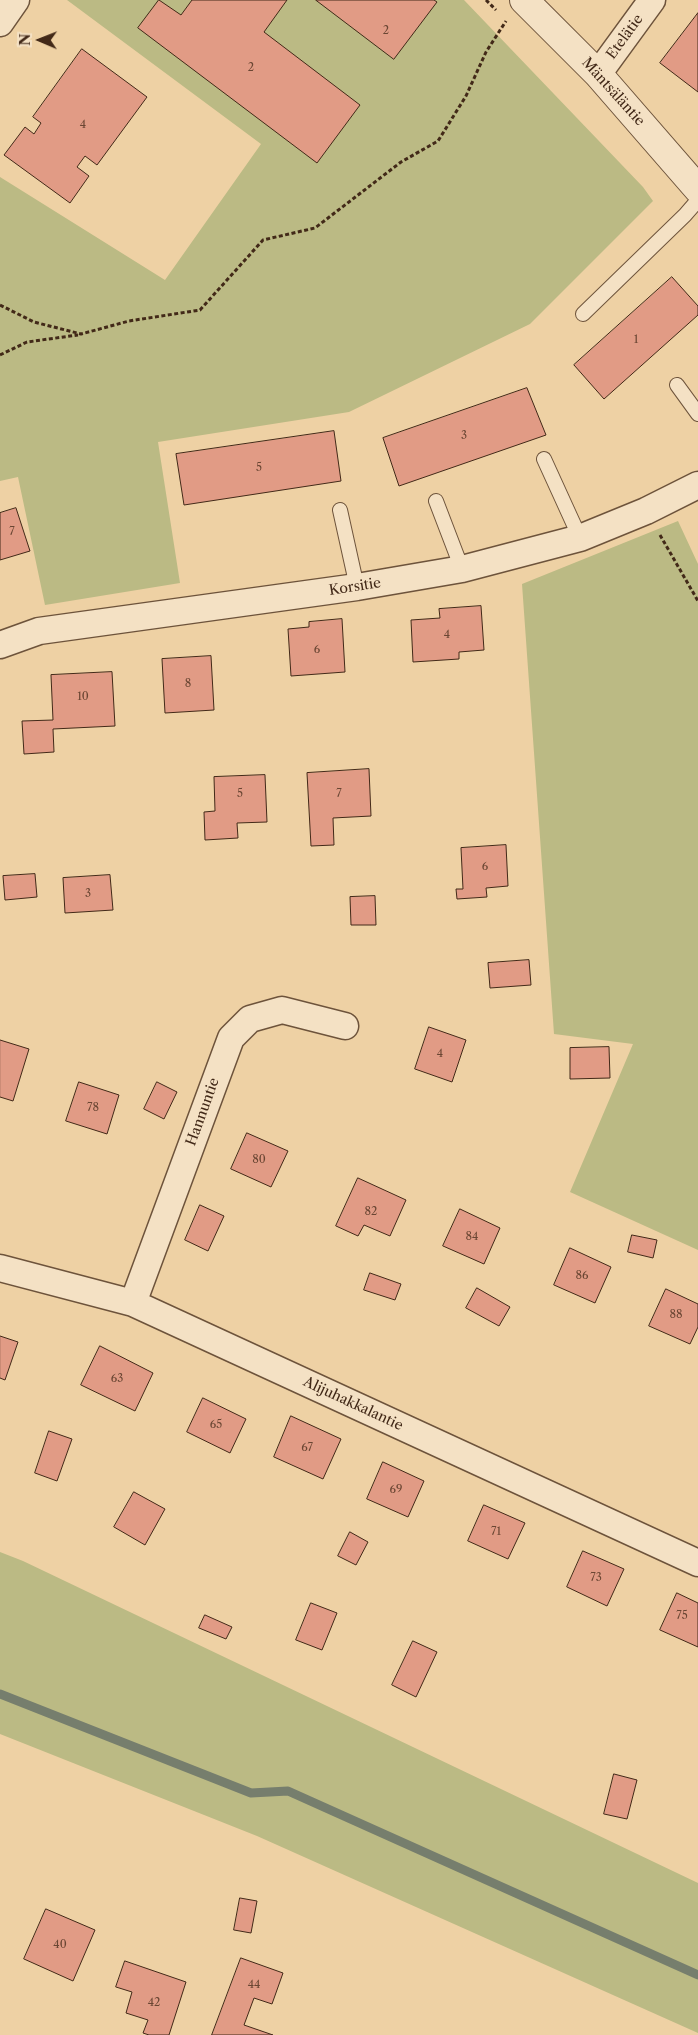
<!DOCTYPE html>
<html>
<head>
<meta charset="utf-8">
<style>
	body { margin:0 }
	#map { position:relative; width:698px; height:2035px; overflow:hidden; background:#eed1a4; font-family:"Libre Caslon Text",serif }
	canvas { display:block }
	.north { position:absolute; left:15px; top:15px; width:50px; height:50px; -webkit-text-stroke:4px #f4e1c4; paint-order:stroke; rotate:271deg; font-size:14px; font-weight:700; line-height:20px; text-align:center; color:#422918 }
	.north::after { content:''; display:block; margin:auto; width:18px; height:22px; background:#422918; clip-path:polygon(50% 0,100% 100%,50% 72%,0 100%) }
</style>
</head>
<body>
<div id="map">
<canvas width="698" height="2035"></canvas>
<div class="north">N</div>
</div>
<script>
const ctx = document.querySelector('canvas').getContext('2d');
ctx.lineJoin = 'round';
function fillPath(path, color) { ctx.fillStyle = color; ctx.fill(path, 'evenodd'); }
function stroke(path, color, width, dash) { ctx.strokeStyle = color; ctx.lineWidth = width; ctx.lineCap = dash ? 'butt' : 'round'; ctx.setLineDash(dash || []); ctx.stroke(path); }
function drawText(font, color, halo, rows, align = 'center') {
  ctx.font = font + ' "Libre Caslon Text",serif'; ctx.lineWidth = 4; ctx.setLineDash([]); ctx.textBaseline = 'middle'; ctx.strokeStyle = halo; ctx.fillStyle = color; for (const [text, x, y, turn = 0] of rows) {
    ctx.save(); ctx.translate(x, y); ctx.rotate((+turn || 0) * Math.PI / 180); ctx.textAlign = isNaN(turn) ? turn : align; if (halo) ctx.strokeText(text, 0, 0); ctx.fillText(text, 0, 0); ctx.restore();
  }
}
const green = new Path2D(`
	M67,0H464L643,187L653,201L530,324L349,412L158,442L180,583L45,605L18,477L0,481V177L165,280L261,144Z
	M678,521L698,564V1250L570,1192L633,1044L554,1034L522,584Z
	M0,1552L23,1561L698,1883V2033L257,1836L0,1734Z`);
const stream = new Path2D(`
	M0,1694L251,1793L288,1791L698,1975`);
const building = new Path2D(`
	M159,0L181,15L192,0H287L264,32L360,105L317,163L138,28Z
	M316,0H434L437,2L394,59Z
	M698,13V92L660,63Z
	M82,49L147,97L97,165L85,156L77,167L89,176L70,203L4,155L25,127L34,134L41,123L33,117Z
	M672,277L698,306V315L604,399L574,365Z
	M527,388L546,435L399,486L383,438Z
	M334,431L341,481L184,505L176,454Z
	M16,508L30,551L0,560V513Z
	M481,606L484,650L459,652V659L413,662L411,620L440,618L439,609Z
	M342,619L345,672L291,676L288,629L309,627V622Z
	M211,656L214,710L165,713L162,659Z
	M112,672L115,726L53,729L54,752L24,754L22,721L53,720L51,675Z
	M369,769L371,816L333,818L334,845L311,846L307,773Z
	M265,775L267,822L237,823L238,838L205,840L204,812L215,811L214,777Z
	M506,845L508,886L486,888L487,897L457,899L456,889H463L461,848Z
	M35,874L37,897L5,900L3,876Z
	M110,875L113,910L65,913L63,878Z
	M375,896L376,925H351L350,897Z
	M529,960L531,985L490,988L488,963Z
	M429,1027L466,1040L452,1082L415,1069Z
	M0,1040L29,1049L13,1101L0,1097Z
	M609,1047L610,1078L570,1079V1048Z
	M79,1082L119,1095L107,1134L66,1121Z
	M157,1082L177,1092L164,1119L144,1109Z
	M247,1133L288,1151L271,1187L231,1169Z
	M358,1178L406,1200L390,1236L364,1225L358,1236L336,1226Z
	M200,1205L224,1216L208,1251L185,1240Z
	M460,1209L500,1228L484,1264L443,1246Z
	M632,1235L657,1240L653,1258L628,1252Z
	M570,1248L611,1267L595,1303L554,1285Z
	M370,1273L401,1284L395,1300L364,1290Z
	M477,1288L510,1307L499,1326L466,1308Z
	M666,1289L698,1304V1327L690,1344L649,1326Z
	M0,1336L18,1342L5,1380L0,1378Z
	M100,1346L153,1373L135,1411L81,1385Z
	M203,1398L246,1419L230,1453L187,1432Z
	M291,1416L341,1439L323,1479L274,1457Z
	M49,1431L72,1439L57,1481L35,1473Z
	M383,1462L424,1481L408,1517L367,1499Z
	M134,1492L165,1509L145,1545L114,1527Z
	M484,1505L525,1523L508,1559L468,1541Z
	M350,1532L368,1542L356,1565L338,1556Z
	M583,1551L624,1569L607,1606L567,1587Z
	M677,1593L698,1603V1647L660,1630Z
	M311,1603L337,1613L322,1650L296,1640Z
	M205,1615L232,1627L226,1639L199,1628Z
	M413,1641L437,1652L416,1697L392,1685Z
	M614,1774L637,1780L627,1819L604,1814Z
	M240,1898L257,1901L251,1933L234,1930Z
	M46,1909L95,1930L73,1981L24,1959Z
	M241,1958L283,1973L272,2004L254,1998L244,2025L273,2035H212Z
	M125,1961L186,1982L169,2035H149L143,2033L148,2020L126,2013L132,1992L116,1987Z`);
const path = new Path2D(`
	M486,0L496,10
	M0,305L34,322L81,334L129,321L200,310L263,240L315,228L401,162L438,141L466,96L486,52L506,21
	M0,355L27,342L78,335
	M660,535L698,601`);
const service = new Path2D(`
	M583,314L685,215L698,200
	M677,385L698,414
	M544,459L580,538
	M436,501L462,569
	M340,510L357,587`);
const minor = new Path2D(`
	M0,23L16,0
	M598,74L652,0
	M0,645L39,631L357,587L462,569L580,538L646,511L698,485
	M0,1268L133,1303L698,1563
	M133,1303L231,1038L250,1019L282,1010L345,1026`);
const tertiary = new Path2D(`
	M524,0L598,74L698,189`);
const numberNames = [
	["2",386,31],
	["2",251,68],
	["4",83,125],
	["1",636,340],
	["3",464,436],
	["5",259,468],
	["7",12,532],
	["4",447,635],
	["6",317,650],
	["8",188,684],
	["10",83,697],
	["5",240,794],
	["7",339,794],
	["6",485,867],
	["3",88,894],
	["4",440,1054],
	["78",93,1108],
	["80",259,1160],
	["82",371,1212],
	["84",472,1237],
	["86",582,1276],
	["88",676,1315],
	["63",117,1379],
	["65",216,1425],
	["67",307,1448],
	["69",396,1490],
	["71",496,1532],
	["73",596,1578],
	["75",682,1616],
	["40",60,1945],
	["44",254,1985],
	["42",154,2003]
];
const streetNames = [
	["Etelätie",625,37,-54],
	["Mäntsäläntie",613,92,48],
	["Korsitie",355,587,-9],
	["Hannuntie",203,1112,-70],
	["Alijuhakkalantie",353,1404,25]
];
fillPath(green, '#bbba84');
stroke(stream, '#767e6d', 9);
fillPath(building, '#e19b85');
stroke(building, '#422918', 1);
stroke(service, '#6d533b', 16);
stroke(minor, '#6d533b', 29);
stroke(tertiary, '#6d533b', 30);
stroke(path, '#422918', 3, [4, 2.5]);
stroke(service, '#f4e1c4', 14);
stroke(minor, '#f4e1c4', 26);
stroke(tertiary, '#f4e1c4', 28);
drawText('11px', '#6a4633', null, numberNames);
drawText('14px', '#422918', '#f4e1c4', streetNames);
</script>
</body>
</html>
